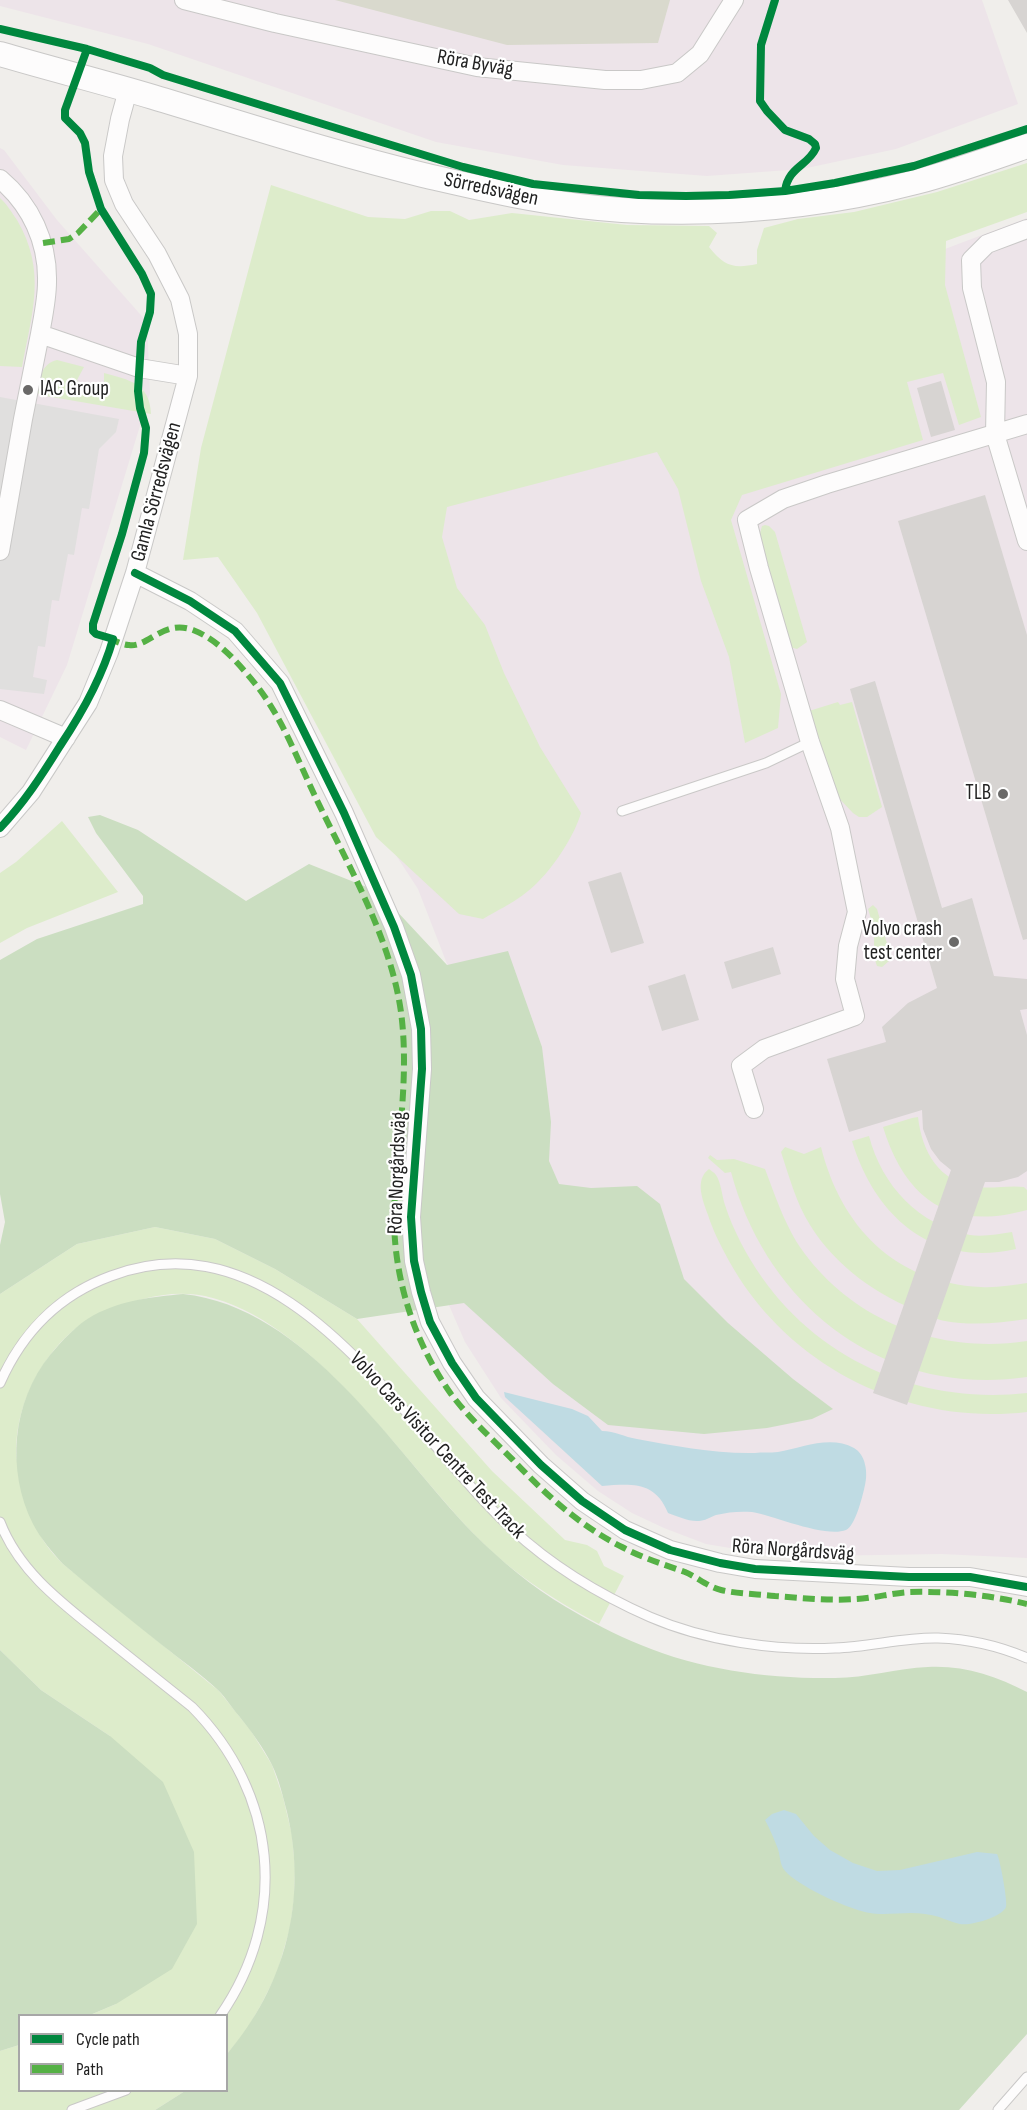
<!DOCTYPE html>
<html>
<head>
<meta charset="utf-8">
<style>
	body { margin:0 }
	#map { position:relative; width:1027px; height:2110px; overflow:hidden; background:#f0eeeb; font-family:"Sofia Sans Condensed",sans-serif }
	canvas { display:block }
	.legend { position:absolute; left:18px; top:2014px; width:210px; height:78px; box-sizing:border-box; background:#fff; border:2px solid #a7a7a7; margin:0; padding:8px 10px; list-style:none; font-size:18px; color:#222 }
	.legend li { display:flex; align-items:center; gap:12px; height:30px }
	.legend b { width:30px; border:2px solid #a7a7a7 }
</style>
</head>
<body>
<div id="map">
<canvas width="1027" height="2110"></canvas>
<ul class="legend">
<li><b style="height:8px;background:#00873e"></b>Cycle path</li>
<li><b style="height:8px;background:#55b145"></b>Path</li>
</ul>
</div>
<script>
const ctx = document.querySelector('canvas').getContext('2d');
ctx.lineJoin = 'round';
function fillPath(path, color) { ctx.fillStyle = color; ctx.fill(path, 'evenodd'); }
function stroke(path, color, width, dash) { ctx.strokeStyle = color; ctx.lineWidth = width; ctx.lineCap = dash ? 'butt' : 'round'; ctx.setLineDash(dash || []); ctx.stroke(path); }
function drawText(font, color, halo, rows, align = 'center') {
  ctx.font = font + ' "Sofia Sans Condensed",sans-serif'; ctx.lineWidth = 4.5; ctx.setLineDash([]); ctx.textBaseline = 'middle'; ctx.strokeStyle = halo; ctx.fillStyle = color; for (const [text, x, y, turn = 0] of rows) {
    ctx.save(); ctx.translate(x, y); ctx.rotate((+turn || 0) * Math.PI / 180); ctx.textAlign = isNaN(turn) ? turn : align; if (halo) ctx.strokeText(text, 0, 0); ctx.fillText(text, 0, 0); ctx.restore();
  }
}
const industrial = new Path2D(`
	M0,0H982L1018,104L896,149L802,169L707,176L563,165L436,142L148,44L0,6Z
	M0,148L4,150L57,220L147,322L150,393L67,665L26,750L0,737Z
	M1027,218V1558L941,1554L816,1556L766,1554L706,1544L664,1528L632,1513L598,1491L556,1455L501,1398L465,1342L445,1296L454,982L418,889L386,840L278,628L195,512L789,308Z`);
const construction = new Path2D(`
	M335,0H670L658,43L507,45Z`);
const grass = new Path2D(`
	M1027,163V212L946,241L945,285L981,417L959,425L943,373L907,382L923,440L742,495L731,520L781,694L778,728L745,743L729,657L701,581L678,489L657,452L447,507L442,537L457,588L485,625L504,673L540,747L581,813C573,840 547,878 523,895C511,904 496,911 483,919L459,914L376,837L257,613L218,557L183,560L201,448L271,185L368,217L405,219L431,211H450L469,220L512,213L627,225L709,226L717,233L709,247C724,266 733,269 757,264V250L764,228L798,219L854,212L937,192Z
	M0,198C7,204 12,213 17,220C47,271 32,313 22,367L0,366Z
	M57,360L84,367L77,380L81,386L101,390L104,387V373C129,380 150,383 151,414L40,395L37,392C39,379 42,363 57,360Z
	M765,525L769,526L775,532L807,642L797,649L790,647L758,540L762,526Z
	M838,702L840,705L852,702L882,807L867,817H859L853,813L833,792L809,711Z
	M62,821L118,892L27,928L0,943V873L16,862Z
	M873,905L877,909L890,954L889,961L882,967L877,966L874,957V928L868,909Z
	M918,1117C922,1152 939,1182 977,1187C993,1189 1009,1185 1024,1187L1027,1190V1210C951,1231 906,1201 883,1127L912,1118Z
	M869,1136C882,1186 919,1225 970,1235C984,1237 998,1234 1012,1232L1016,1249C933,1268 875,1217 852,1141Z
	M785,1147L804,1154L821,1147C841,1227 895,1283 981,1287C996,1288 1012,1285 1027,1283V1319C1000,1323 972,1326 945,1321C938,1320 930,1316 923,1313C878,1296 836,1267 810,1225C796,1203 789,1176 781,1152Z
	M710,1155L717,1160L734,1159L765,1169C774,1193 783,1219 796,1241C846,1319 937,1355 1027,1341V1377C885,1398 767,1307 731,1172L725,1173L708,1158Z
	M709,1169C711,1171 714,1172 716,1175C721,1182 722,1196 725,1205C729,1218 735,1231 741,1243C797,1351 908,1406 1027,1393V1412C907,1426 788,1367 729,1261C721,1246 713,1231 708,1215C703,1201 694,1180 709,1169Z
	M155,1227L215,1239L275,1269L357,1319L492,1471L565,1540L587,1545L597,1551L604,1566L624,1576L599,1624C552,1599 508,1570 472,1532C402,1458 308,1318 205,1296C170,1289 138,1299 106,1311C60,1328 26,1381 18,1428C12,1465 22,1484 35,1518C38,1526 40,1536 45,1543C50,1551 57,1558 63,1564L219,1691L251,1731L272,1765L283,1797L292,1835L295,1868L294,1899L290,1928L277,1973L262,2003L246,2031L227,2054L226,2016L90,2015L116,2004L110,1736L41,1690L0,1650V1294L77,1244Z
	M19,2045L20,2090L185,2091L155,2110H0V2051Z`);
const forest = new Path2D(`
	M100,815L138,830L246,901L309,864L379,892L447,965L508,951L542,1047L551,1122L549,1161L559,1184L591,1188L637,1186L660,1204L684,1279L728,1323L793,1379L833,1409L812,1419L767,1428L704,1434L608,1425L553,1384L464,1303L357,1319L275,1269L215,1239L155,1227L77,1244L0,1294V1245L5,1222L0,1194V960L37,939L143,904V896L96,833L88,817Z
	M183,1294C307,1307 393,1450 473,1533C501,1561 532,1587 566,1607C590,1621 615,1635 641,1645C701,1670 770,1679 835,1678C866,1678 897,1668 928,1667C963,1665 996,1676 1027,1692V2034L959,2110H155L185,2091L226,2090L227,2054C285,1986 308,1900 287,1812C283,1797 279,1779 272,1765C263,1747 251,1731 239,1716C232,1708 226,1698 219,1691C201,1674 181,1660 162,1645C129,1619 96,1592 63,1564C52,1552 41,1539 33,1524C6,1470 12,1402 50,1355C62,1341 77,1324 94,1315C123,1300 151,1297 183,1294Z
	M0,1650L41,1690L110,1736L163,1782L194,1852L197,1924L172,1969L116,2004L90,2015L20,2016L19,2045L0,2051Z`);
const parking = new Path2D(`
	M0,397L119,419L116,432L99,449L89,509L82,508L74,555L68,554L59,601L52,600L45,647L38,646L33,677L47,680L44,694L0,689Z`);
const water = new Path2D(`
	M504,1392L572,1409L588,1416L602,1431C615,1431 624,1437 637,1439C675,1446 715,1454 755,1453C762,1452 770,1453 778,1452C802,1448 830,1435 854,1448C866,1455 868,1473 865,1485C863,1495 855,1527 846,1530C825,1538 775,1516 752,1512C740,1511 728,1512 716,1515C711,1517 704,1521 699,1521C689,1522 677,1516 668,1513C655,1481 632,1484 602,1486L505,1397Z
	M784,1810L796,1814L814,1836L830,1850L853,1863L877,1871L900,1870L977,1852L997,1854C1000,1859 1008,1902 1006,1907C1002,1917 971,1926 960,1924C950,1922 938,1915 925,1914C907,1911 886,1916 870,1913C850,1910 803,1888 788,1874C779,1866 781,1859 778,1849C774,1839 770,1829 765,1820L772,1814Z`);
const building = new Path2D(`
	M1008,0H1027V33Z
	M941,381L955,430L931,437L917,388Z
	M985,495L1027,635V939L1023,940L898,521Z
	M875,681L942,908L972,898L994,976L1027,979V1009L1020,1010L1027,1035V1171L1018,1177L999,1182H985L907,1405L873,1393L951,1170L940,1161L931,1149L923,1129L922,1110L849,1132L827,1059L886,1042L882,1027L908,1003L937,988L850,689Z
	M621,872L644,943L611,953L588,882Z
	M773,947L781,974L732,989L724,962Z
	M685,974L699,1020L662,1031L648,986Z`);
const service = new Path2D(`
	M622,811L766,763L810,742
	M0,1383C22,1333 59,1295 111,1276C288,1210 405,1430 512,1529C552,1566 600,1595 650,1617C705,1641 776,1651 835,1648C870,1647 904,1637 938,1638C969,1639 999,1646 1027,1658
	M0,1522C20,1574 66,1606 108,1640C136,1662 164,1685 192,1707C277,1793 290,1915 220,2016
	M72,2110L126,2090
	M998,2110L1027,2077`);
const minor = new Path2D(`
	M184,0L275,23L477,67L605,80H641L677,73L700,54L734,0
	M0,179C31,205 48,242 47,282C47,299 43,317 40,334
	M1027,229L987,244L971,260L972,288L996,382L995,434L1027,541
	M0,551L23,419L40,334L139,368L188,376
	M135,573L190,601L235,631L280,683L344,813L394,927L411,975L421,1029L422,1069L411,1217L414,1261L421,1292L430,1322L452,1363L476,1398L541,1465L582,1501L625,1530L670,1550L720,1563L755,1569L909,1577H970L1027,1587
	M0,710L66,738
	M0,828L31,792L88,703L109,652L135,573L188,376V334L180,299L157,254L124,204L114,180L113,156L120,119L128,90
	M754,1109L741,1066L764,1049L855,1016L845,979L848,946L857,912L840,828L810,742L759,568L747,520L783,499L827,484L1027,424`);
const tertiary = new Path2D(`
	M0,54C51,69 103,82 153,97C243,124 332,153 423,175C489,190 554,206 622,210C721,216 820,207 916,182C954,172 990,159 1027,146`);
const quiet = new Path2D(`
	M43,243L69,239L78,233L101,209
	M108,638C114,640 122,645 129,645C148,648 163,619 193,630C219,640 240,665 257,686C282,718 297,758 314,794C347,864 390,935 401,1012C410,1080 396,1148 394,1216C394,1279 414,1342 451,1394C469,1418 492,1439 513,1460C545,1494 580,1526 622,1547C642,1558 663,1564 685,1572C697,1577 708,1587 721,1590C739,1594 757,1594 775,1596C802,1598 830,1601 856,1599C875,1598 892,1593 910,1592C949,1591 989,1595 1027,1604`);
const cycleway = new Path2D(`
	M775,0L761,45L760,101L767,111L785,130L809,139L815,144L816,148C808,166 788,167 785,191
	M0,29L87,49L150,68L163,75L463,167L533,184L639,195L686,196L729,195L785,191L835,183L914,166L1027,129
	M135,573L190,601L235,631L280,683L344,813L394,927L411,975L421,1029L422,1069L411,1217L414,1261L421,1292L430,1322L452,1363L476,1398L541,1465L582,1501L625,1530L670,1550L720,1563L755,1569L909,1577H970L1027,1587
	M0,828C24,803 42,775 60,746C82,713 102,678 113,639L96,634L93,631V624L122,534L144,453L146,428L140,408L138,391L141,342L150,312L151,294L142,274L101,209L89,172L85,143L80,133L65,118V110L87,49`);
const markers = [
	[28,390,6,"#6a6968"],
	[1003,794,6,"#6a6968"],
	[954,942,6,"#6a6968"]
];
const streetNames = [
	["Röra Byväg",475,64,10],
	["Sörredsvägen",491,190,12],
	["Gamla Sörredsvägen",157,492,-75],
	["Röra Norgårdsväg",398,1173,-88],
	["Volvo Cars Visitor Centre Test Track",437,1446,47],
	["Röra Norgårdsväg",793,1551,4]
];
const poiNames = [
	["IAC Group",40,390,"left"],
	["TLB",991,794],
	["Volvo crash",942,930],
	["test center",942,954]
];
fillPath(industrial, '#ede4e9');
fillPath(construction, '#d9d9cd');
fillPath(grass, '#ddeccb');
fillPath(forest, '#cbdec1');
fillPath(parking, '#e0dfde');
fillPath(water, '#bfdbe3');
fillPath(building, '#d7d4d2');
stroke(service, '#c9c8c7', 11);
stroke(minor, '#c9c8c7', 20);
stroke(tertiary, '#c9c8c7', 26);
stroke(service, '#fdfcfc', 9);
stroke(minor, '#fdfcfc', 18);
stroke(tertiary, '#fdfcfc', 24);
stroke(quiet, '#55b145', 6, [12, 6]);
stroke(cycleway, '#00873e', 8);
for (const [x, y, r, color] of markers) { const dot = new Path2D(); dot.arc(x, y, r, 0, 2 * Math.PI); ctx.fillStyle = color; ctx.fill(dot); stroke(dot, '#fff', 2); }
drawText('21px', '#222', '#fff', streetNames);
drawText('21px', '#222', '#fff', poiNames, 'right');
</script>
</body>
</html>
